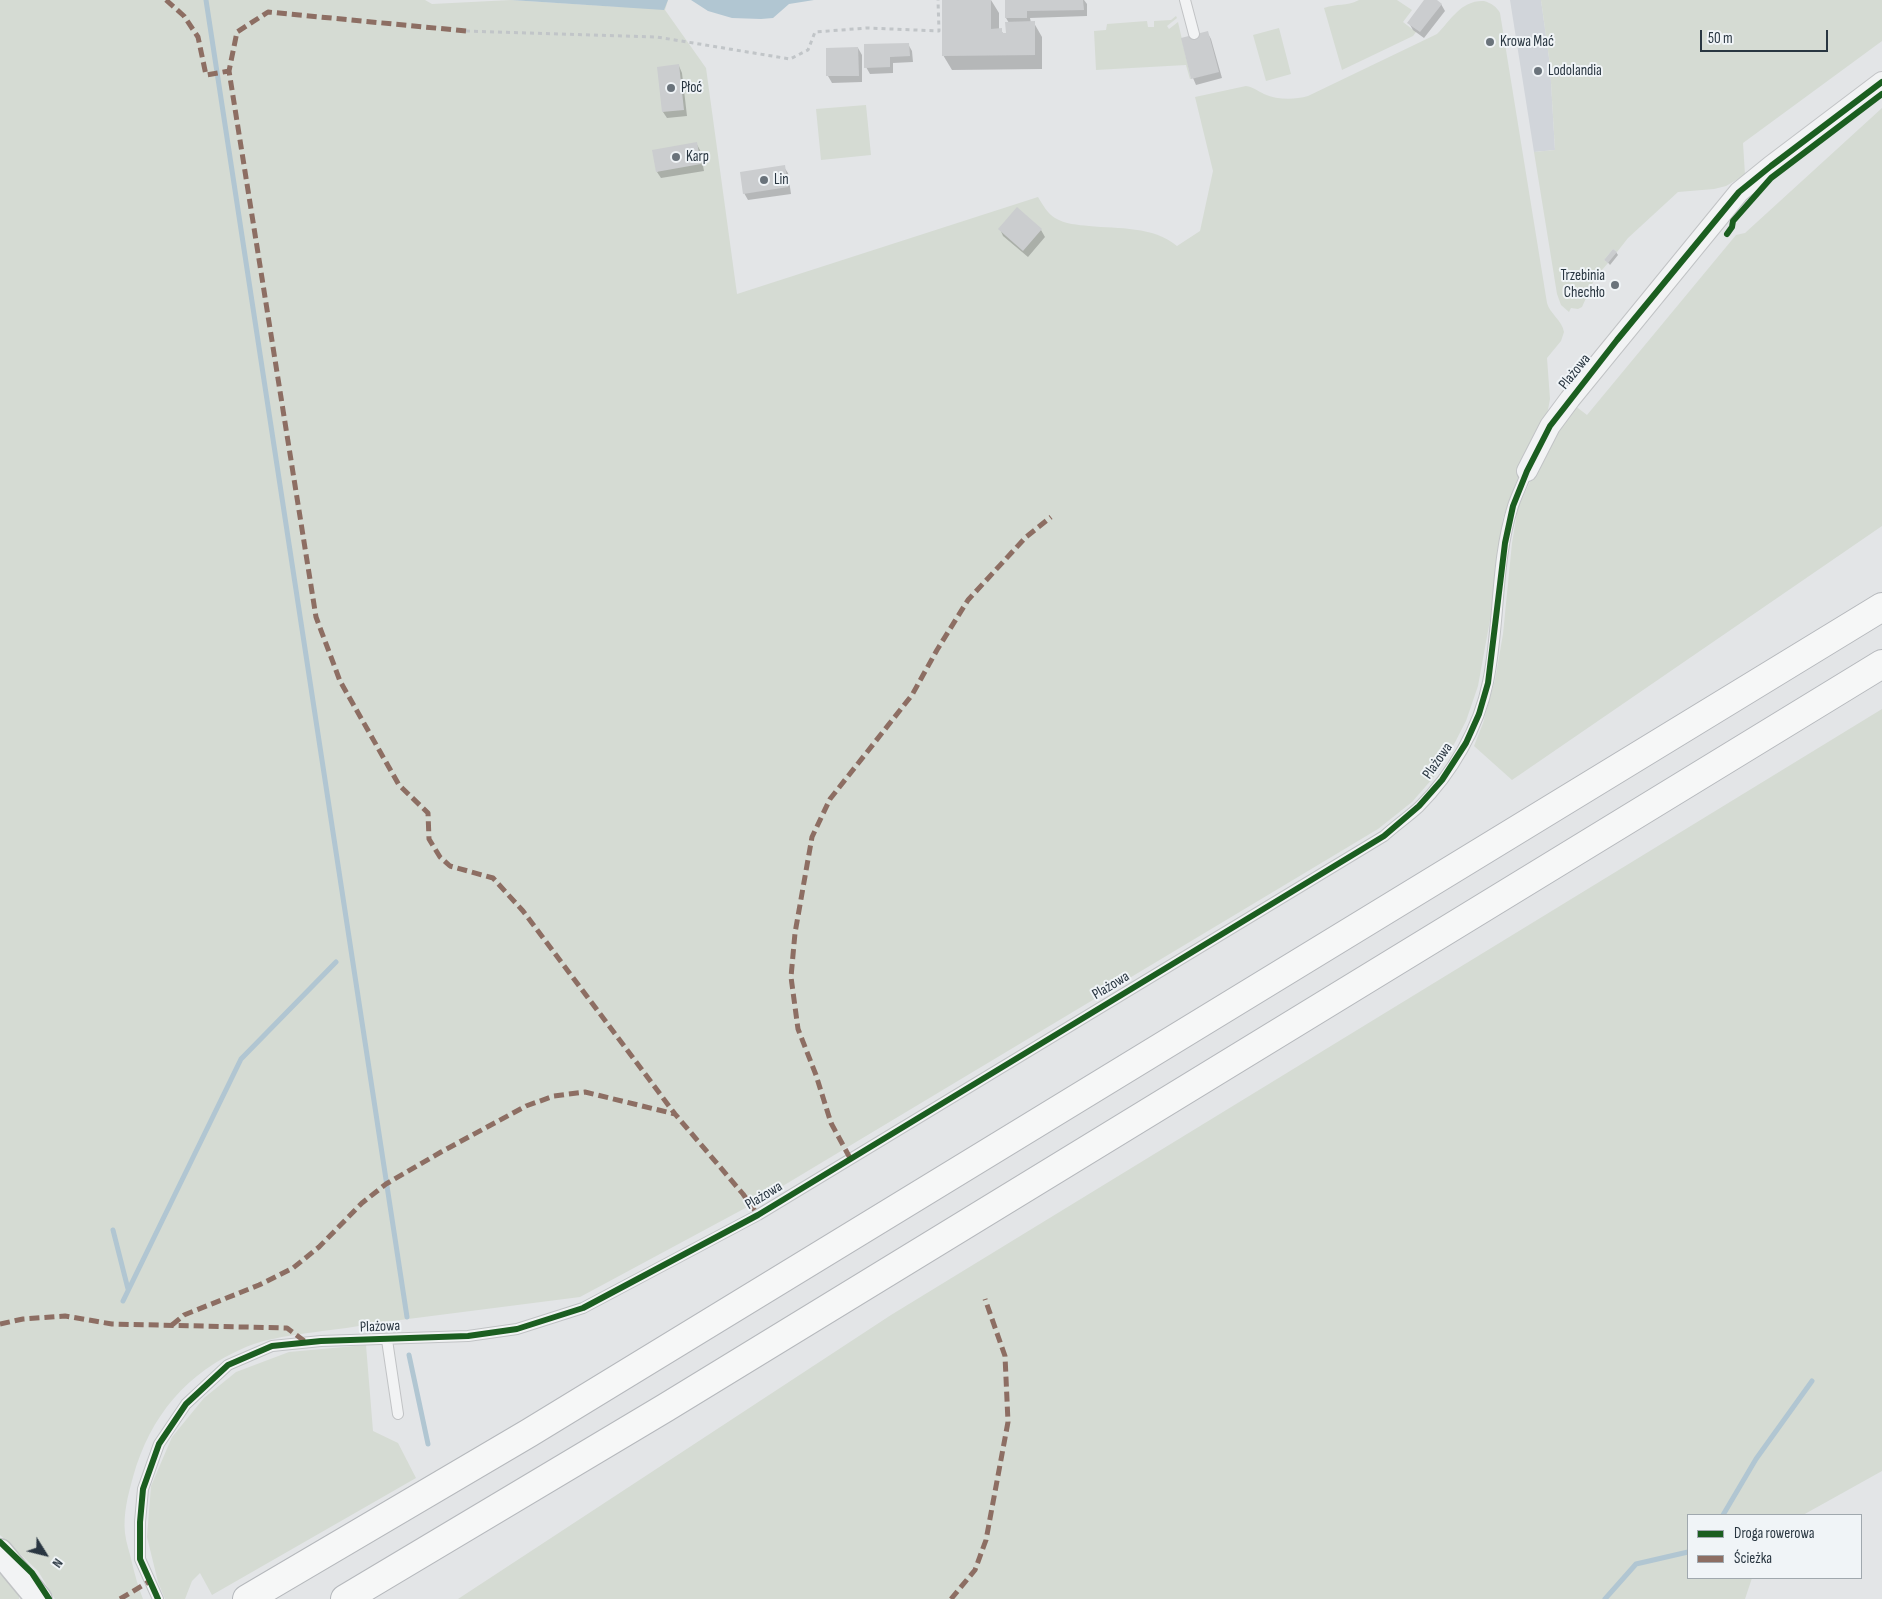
<!DOCTYPE html>
<html>
<head>
<meta charset="utf-8">
<style>
	body { margin:0 }
	#map { position:relative; width:1882px; height:1599px; overflow:hidden; background:#e3e5e7; font-family:"Sofia Sans Condensed",sans-serif }
	canvas { display:block }
	.legend { position:absolute; left:1687px; top:1514px; width:175px; height:65px; box-sizing:border-box; background:#f0f4f7; border:1px solid #a0a8ae; margin:0; padding:6px 9px; list-style:none; font-size:15px; color:#293641 }
	.legend li { display:flex; align-items:center; gap:10px; height:25px }
	.legend b { width:25px; border:1px solid #a0a8ae }
	.north { position:absolute; left:20px; top:1529px; width:50px; height:50px; -webkit-text-stroke:4px #f0f4f7; paint-order:stroke; rotate:126deg; font-size:14px; font-weight:700; line-height:20px; text-align:center; color:#293641 }
	.north::after { content:''; display:block; margin:auto; width:18px; height:22px; background:#293641; clip-path:polygon(50% 0,100% 100%,50% 72%,0 100%) }
	.scale { position:absolute; left:1700px; top:30px; width:128px; height:22px; box-sizing:border-box; border:2px solid #293641; border-top:0; padding-left:6px; font-size:15px; line-height:18px; white-space:nowrap; color:#293641; -webkit-text-stroke:4px #f0f4f7; paint-order:stroke }
</style>
</head>
<body>
<div id="map">
<canvas width="1882" height="1599"></canvas>
<ul class="legend">
<li><b style="height:6px;background:#1b5e20"></b>Droga rowerowa</li>
<li><b style="height:6px;background:#8d6e63"></b>Ścieżka</li>
</ul>
<div class="north">N</div>
<div class="scale">50 m</div>
</div>
<script>
const ctx = document.querySelector('canvas').getContext('2d');
ctx.lineJoin = 'round';
function fillPath(path, color) { ctx.fillStyle = color; ctx.fill(path, 'evenodd'); }
function stroke(path, color, width, dash) { ctx.strokeStyle = color; ctx.lineWidth = width; ctx.lineCap = dash ? 'butt' : 'round'; ctx.setLineDash(dash || []); ctx.stroke(path); }
function drawText(font, color, halo, rows, align = 'center') {
  ctx.font = font + ' "Sofia Sans Condensed",sans-serif'; ctx.lineWidth = 4; ctx.setLineDash([]); ctx.textBaseline = 'middle'; ctx.strokeStyle = halo; ctx.fillStyle = color; for (const [text, x, y, turn = 0] of rows) {
    ctx.save(); ctx.translate(x, y); ctx.rotate((+turn || 0) * Math.PI / 180); ctx.textAlign = isNaN(turn) ? turn : align; if (halo) ctx.strokeText(text, 0, 0); ctx.fillText(text, 0, 0); ctx.restore();
  }
}
const built = new Path2D(`
	M1510,0H1541L1550,65L1555,150L1534,152Z`);
const green = new Path2D(`
	M0,0H425L432,4L511,0L621,7L622,0H668L665,10L706,68L737,294L1038,197C1043,205 1047,213 1055,218C1065,224 1078,225 1089,226C1119,229 1153,226 1177,246L1200,231L1213,171L1195,97L1246,86C1253,87 1258,91 1264,94C1278,100 1294,100 1308,96L1437,34C1451,20 1461,0 1484,1C1491,3 1497,7 1500,13L1547,303C1550,314 1562,320 1564,332L1561,341L1547,358L1550,399L1548,410L1545,422L1520,472L1503,518L1490,620L1478,686L1466,721L1449,754L1433,778L1412,802L1378,829L751,1205L580,1297L369,1324C331,1332 280,1333 246,1347C187,1372 150,1416 133,1477C128,1495 123,1514 125,1533C126,1543 130,1553 132,1563C135,1575 138,1587 143,1599H55L38,1571L0,1535Z
	M1359,0H1397L1412,10L1403,22L1416,32L1413,36L1342,70L1324,8C1338,3 1345,7 1359,0Z
	M1541,0H1882V41L1743,143L1745,175L1726,186L1714,189L1678,192L1628,238L1617,252L1613,249L1604,260L1608,263L1595,278L1582,307L1578,309L1571,308L1569,312L1561,305L1557,294L1534,152L1555,150L1550,65Z
	M1176,16L1177,18L1167,26L1169,29L1178,22L1191,79H1190L1186,65L1096,70L1094,31L1106,30L1107,24L1147,21L1148,27H1154V21L1171,20Z
	M1279,28L1291,74L1266,81L1253,35Z
	M866,105L871,155L821,160L816,109Z
	M1882,108V526L1512,780L1474,746L1483,723L1495,680L1503,634L1512,543L1518,507L1550,441L1574,405L1587,415L1736,235L1745,233Z
	M1882,709V1471L1803,1515H1688V1578H1752L1745,1599H458L891,1315Z
	M366,1345L373,1431L398,1443L416,1478L212,1595L200,1573L192,1581L185,1599H165L158,1582L147,1537L151,1486L172,1437L204,1398L236,1372L289,1352Z
	M0,1574L19,1594V1599H0Z`);
const water = new Path2D(`
	M511,0H668L664,10Z
	M691,0H814L789,4L773,18L761,19L732,18L708,11Z`);
const shadow = new Path2D(`
	M943,0H991L999,13V30H1001L1004,35H1007L1009,23L1006,18V0H1084L1087,4V16L1030,18L1031,23H1034L1042,37V69L952,70L943,55Z
	M1426,0H1435L1441,4L1445,11L1424,38L1413,30L1409,23Z
	M1207,32L1211,39L1222,78L1196,85L1193,78Z
	M908,44L912,51L913,62L893,63V73L870,74L866,67Z
	M858,48L862,55V82L832,83L828,76L827,49Z
	M679,66L682,73L687,116L667,118L663,112Z
	M696,143L700,150L704,171L661,178L657,172Z
	M784,167L788,173L791,194L748,200L744,193Z
	M1000,229L1041,230L1045,237L1028,257L1003,236Z
	M1616,252L1618,255L1610,265L1606,260Z`);
const stream = new Path2D(`
	M206,0L407,1317
	M113,1230L128,1289
	M123,1301L241,1059L336,962
	M409,1355L428,1444
	M1723,1515L1756,1459L1812,1381
	M1605,1599L1636,1564L1688,1552`);
const building = new Path2D(`
	M942,0H991V29L1002,28V33H1006L1005,22L1035,21V55L942,56Z
	M1005,0H1083L1084,10L1027,11V18H1005Z
	M1424,0H1437L1442,4L1420,32L1407,23Z
	M1208,31L1219,72L1191,79L1181,38Z
	M909,43L910,56L890,57V67L864,68V44Z
	M858,47L859,76H826V48Z
	M679,64L684,110L662,112L657,67Z
	M697,142L701,164L656,172L652,150Z
	M785,165L788,187L743,194L740,172Z
	M1017,207L1042,229L1023,251L998,229Z
	M1613,249L1617,252L1608,263L1604,260Z`);
const path = new Path2D(`
	M466,31L657,37L790,59L808,50L815,32L867,28L939,31L938,0`);
const service = new Path2D(`
	M1185,0L1194,34
	M387,1340L398,1414
	M158,1599L140,1559V1522L143,1489L159,1444L186,1404L228,1365L272,1346L321,1341L468,1336L517,1329L583,1308L758,1215L1384,836C1395,826 1408,817 1419,807C1452,774 1479,728 1488,682C1500,625 1495,563 1513,506C1517,494 1523,483 1527,471`);
const minor = new Path2D(`
	M1527,471L1550,426L1570,399L1739,192L1771,166L1882,82`);
const tertiary = new Path2D(`
	M0,1552L39,1599`);
const motorway = new Path2D(`
	M247,1599L529,1433L1882,607
	M345,1599L665,1408L1882,664`);
const quiet = new Path2D(`
	M166,0L184,16L198,37L206,75L229,71
	M466,31L268,12L237,32L229,71L316,617L340,681L399,785L428,813L429,839L440,857L450,866L493,878L523,911L675,1114L743,1194L758,1215
	M850,1158L831,1123L816,1075L798,1029L791,977L795,933L812,837L830,799L912,695L937,650L968,600L1026,537L1051,517
	M0,1324L23,1319L65,1316L112,1324L287,1328L307,1343
	M172,1325L184,1315L259,1285L293,1268L319,1247L362,1203L386,1184L441,1152L526,1106L554,1096L585,1092L675,1114
	M120,1599L150,1581
	M951,1599L975,1570L986,1540L1008,1422L1005,1356L985,1299`);
const cycleway = new Path2D(`
	M1727,234L1732,227L1733,221L1771,178L1882,94
	M0,1542L32,1573L49,1599
	M158,1599L140,1559V1522L143,1489L159,1444L186,1404L228,1365L272,1346L321,1341L468,1336L517,1329L583,1308L758,1215L1384,836L1419,806L1442,780L1466,743L1479,714L1488,683L1505,543L1513,506L1527,471L1550,426L1617,340L1739,192L1771,166L1882,82`);
const markers = [
	[1490,42,5,"#6a737b"],
	[1538,71,5,"#6a737b"],
	[671,88,5,"#6a737b"],
	[676,157,5,"#6a737b"],
	[764,180,5,"#6a737b"],
	[1615,285,5,"#6a737b"]
];
const poiNames = [
	["Krowa Mać",1500,42],
	["Lodolandia",1548,71],
	["Płoć",681,88],
	["Karp",686,157],
	["Lin",774,180],
	["Trzebinia",1605,276,"right"],
	["Chechło",1605,293,"right"]
];
const streetNames = [
	["Plażowa",1575,372,-51],
	["Plażowa",1438,761,-55],
	["Plażowa",1111,986,-31],
	["Plażowa",764,1196,-31],
	["Plażowa",380,1327,-2]
];
fillPath(built, '#d1d5da');
fillPath(green, '#d5dbd3');
fillPath(water, '#b1c6d2');
fillPath(shadow, '#0003');
stroke(stream, '#b1c6d2', 5);
fillPath(building, '#cbcdcf');
stroke(service, '#c1c3c5', 12);
stroke(minor, '#c1c3c5', 22);
stroke(tertiary, '#c1c3c5', 28);
stroke(motorway, '#b5b8bc', 30);
stroke(path, '#c1c5c8', 3, [4, 4]);
stroke(service, '#f2f3f4', 10);
stroke(minor, '#f2f3f4', 20);
stroke(tertiary, '#f2f3f4', 25);
stroke(motorway, '#f6f7f7', 28);
stroke(quiet, '#8d6e63', 5, [10, 5]);
stroke(cycleway, '#1b5e20', 6);
for (const [x, y, r, color] of markers) { const dot = new Path2D(); dot.arc(x, y, r, 0, 2 * Math.PI); ctx.fillStyle = color; ctx.fill(dot); stroke(dot, '#f0f4f7', 2); }
drawText('15px', '#293641', '#f0f4f7', poiNames, 'left');
drawText('15px', '#293641', '#f0f4f7', streetNames);
</script>
</body>
</html>
